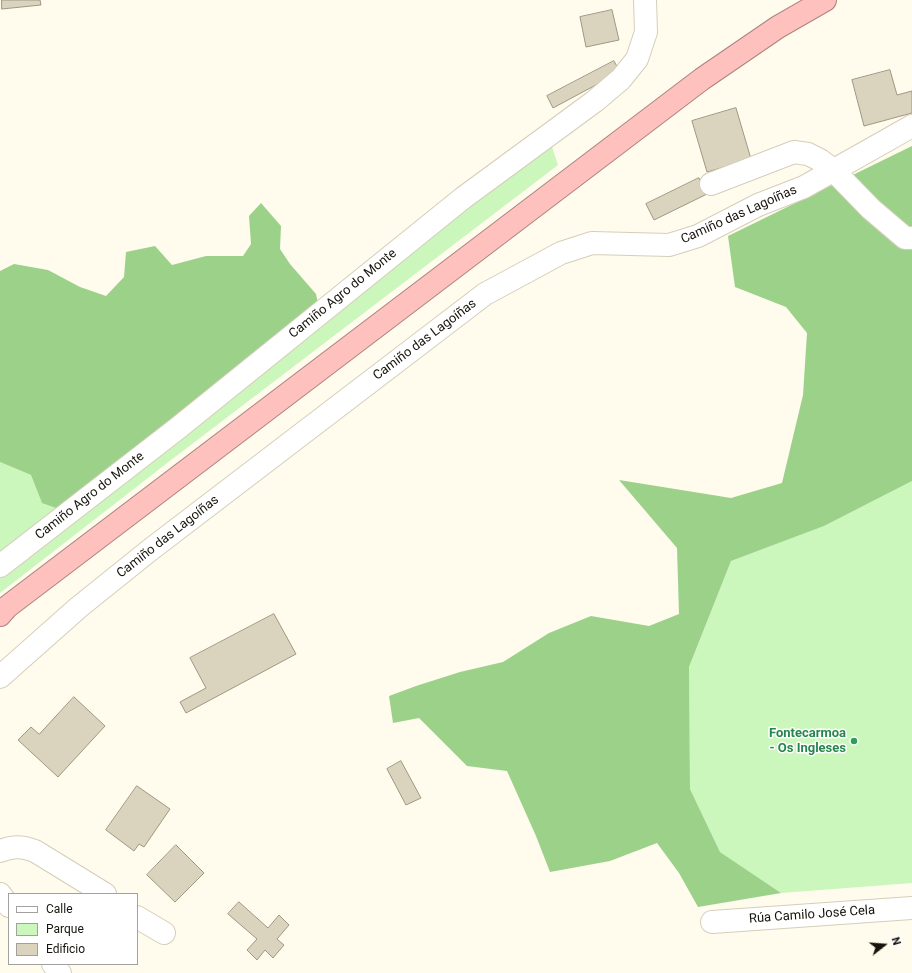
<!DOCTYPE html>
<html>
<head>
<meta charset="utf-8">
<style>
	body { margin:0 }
	#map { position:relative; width:912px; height:973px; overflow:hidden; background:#fffbed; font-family:Roboto,sans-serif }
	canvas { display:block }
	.legend { position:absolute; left:8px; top:893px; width:130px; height:72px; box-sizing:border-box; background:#fff; border:1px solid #a2a19e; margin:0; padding:5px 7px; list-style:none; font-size:12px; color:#17140d }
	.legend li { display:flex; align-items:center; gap:8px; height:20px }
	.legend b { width:20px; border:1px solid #a2a19e }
	.north { position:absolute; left:864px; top:925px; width:40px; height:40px; -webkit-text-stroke:3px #fff; paint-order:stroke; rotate:73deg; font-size:11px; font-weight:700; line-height:16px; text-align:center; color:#17140d }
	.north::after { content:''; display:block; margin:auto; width:14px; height:18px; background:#17140d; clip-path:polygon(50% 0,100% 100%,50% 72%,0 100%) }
</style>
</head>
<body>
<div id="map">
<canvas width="912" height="973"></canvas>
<ul class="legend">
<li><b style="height:5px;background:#fff"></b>Calle</li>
<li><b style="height:11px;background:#cbf6bc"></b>Parque</li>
<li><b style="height:11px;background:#dad3bd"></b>Edificio</li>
</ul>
<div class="north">N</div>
</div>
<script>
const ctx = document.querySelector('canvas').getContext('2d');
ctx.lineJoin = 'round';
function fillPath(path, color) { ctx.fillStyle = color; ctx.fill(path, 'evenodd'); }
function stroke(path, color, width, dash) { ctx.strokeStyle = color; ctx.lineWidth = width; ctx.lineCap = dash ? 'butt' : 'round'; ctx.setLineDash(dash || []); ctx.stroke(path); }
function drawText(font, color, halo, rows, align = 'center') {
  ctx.font = font + ' Roboto,sans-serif'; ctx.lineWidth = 3; ctx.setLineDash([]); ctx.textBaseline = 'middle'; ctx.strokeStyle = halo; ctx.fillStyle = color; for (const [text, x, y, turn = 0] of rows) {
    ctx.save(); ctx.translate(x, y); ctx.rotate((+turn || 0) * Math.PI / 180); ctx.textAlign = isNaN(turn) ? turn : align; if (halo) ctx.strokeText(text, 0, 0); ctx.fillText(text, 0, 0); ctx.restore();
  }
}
const green = new Path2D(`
	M548,135L558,165L171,460L0,593V462L31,475L42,503Z
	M912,481V883L781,893L720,852L690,789L689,667L731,561L824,526Z`);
const forest = new Path2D(`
	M912,146V481L824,526L731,561L689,667L690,789L720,852L781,893L698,907L679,873L657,843L610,861L550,872L536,836L507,771L467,766L419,718L393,723L389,696L416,686L460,672L503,662L549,633L591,616L649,626L679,614L677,548L619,480L731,498L782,483L803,395L807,333L786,307L735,287L728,236Z
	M261,203L281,226L280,249L290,264L316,294L320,313L62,510L42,503L31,475L0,462V271L14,264L48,270L80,287L106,296L124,277L126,252L155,246L172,265L206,256H243L251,244L249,216Z`);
const building = new Path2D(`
	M2,0H40L41,5L2,9Z
	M612,10L619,40L586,47L580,17Z
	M614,61L620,72L553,108L547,96Z
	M890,70L897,95L912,91V113L864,126L852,80Z
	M736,108L751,159L707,172L692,121Z
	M699,178L707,194L654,220L646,204Z
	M274,614L296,654L186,713L180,702L206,688L190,658Z
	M74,697L105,726L58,777L18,740L31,727L39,734Z
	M401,761L421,798L406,805L387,769Z
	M137,786L170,809L144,847L139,844L134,851L106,830Z
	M176,845L204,873L175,902L147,875Z
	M239,902L268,928L279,915L289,925L277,939L284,945L273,958L265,950L257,960L247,950L257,939L228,914Z`);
const minor = new Path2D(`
	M711,184L794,152L808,154L820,160L833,170L871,209L905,238H912
	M0,566L178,428L463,198L595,101L621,79L637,59L646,32L645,0
	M0,677L79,607L150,550L485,294L561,253L592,243L669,245L698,236L758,205L804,187L912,126
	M0,851C14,846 21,846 35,851L105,894
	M0,894L9,906
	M137,917L164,933
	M712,922L912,908
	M53,964L60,973`);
const highway = new Path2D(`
	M0,615L7,607L702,79L778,27L825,0`);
const markers = [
	[854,741,4,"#2e9e5b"]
];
const streetNames = [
	["Camiño das Lagoíñas",739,215,-24],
	["Camiño Agro do Monte",343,294,-39],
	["Camiño das Lagoíñas",425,340,-37],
	["Camiño Agro do Monte",90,496,-38],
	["Camiño das Lagoíñas",168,537,-38],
	["Rúa Camilo José Cela",812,915,-4]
];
const leisureNames = [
	["Fontecarmoa",846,734],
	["- Os Ingleses",846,749]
];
fillPath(green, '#cbf6bc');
fillPath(forest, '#9cd18a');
fillPath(building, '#dad3bd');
stroke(building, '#9e9783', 1);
stroke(minor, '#d5ceb9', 24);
stroke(highway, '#ad8480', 24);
stroke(minor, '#fff', 22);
stroke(highway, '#fec1be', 22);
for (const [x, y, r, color] of markers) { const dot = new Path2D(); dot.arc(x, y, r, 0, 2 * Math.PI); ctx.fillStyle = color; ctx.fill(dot); stroke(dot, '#fff', 1.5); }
drawText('13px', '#17140d', '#fff', streetNames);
drawText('bold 13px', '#27864d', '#fff', leisureNames, 'right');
</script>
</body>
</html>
